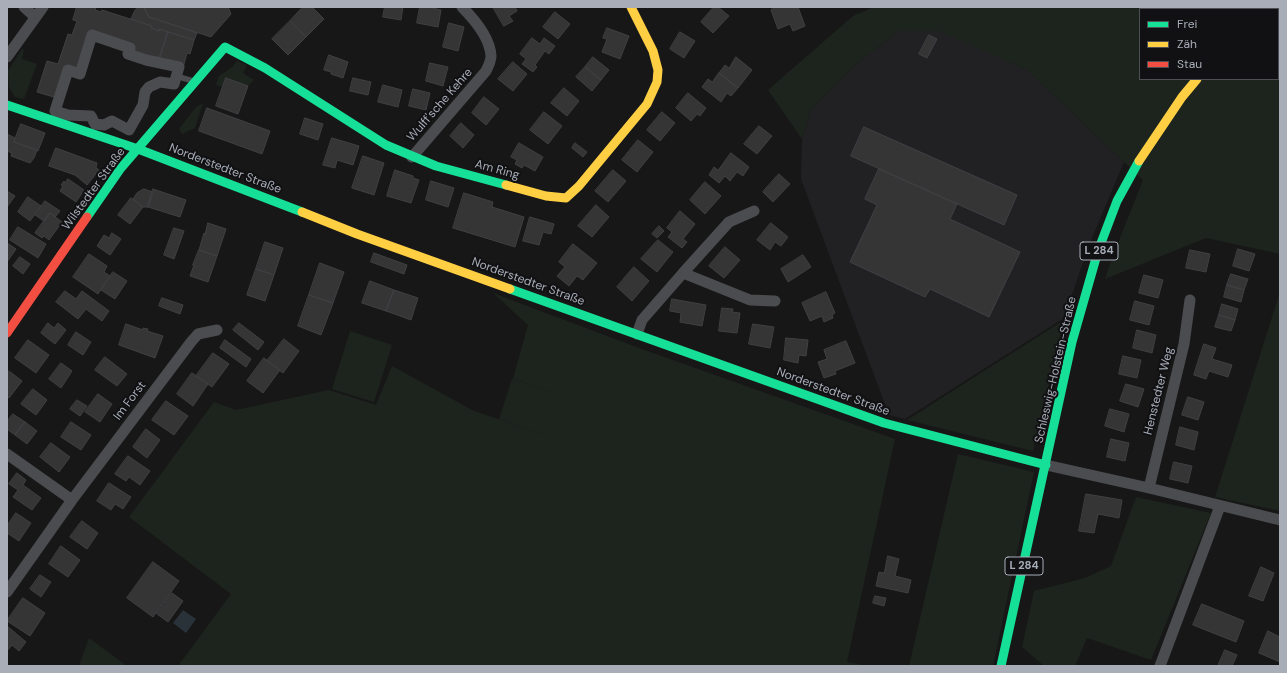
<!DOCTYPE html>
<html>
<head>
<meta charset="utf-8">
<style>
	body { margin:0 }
	#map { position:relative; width:1287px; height:673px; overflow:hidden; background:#171717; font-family:"DM Sans",sans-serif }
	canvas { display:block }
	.frame { position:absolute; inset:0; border:8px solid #a8adb8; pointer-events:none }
	.legend { position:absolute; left:1139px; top:8px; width:140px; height:72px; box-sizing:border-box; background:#111113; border:1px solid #4d4f55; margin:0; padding:5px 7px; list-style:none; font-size:12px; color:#a8adb8 }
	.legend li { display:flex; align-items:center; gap:8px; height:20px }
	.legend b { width:20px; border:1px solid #4d4f55 }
</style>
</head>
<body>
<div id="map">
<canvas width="1287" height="673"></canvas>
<div class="frame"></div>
<ul class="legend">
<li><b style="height:5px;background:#16e098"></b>Frei</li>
<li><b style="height:5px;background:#ffcf43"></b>Zäh</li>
<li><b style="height:5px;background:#f24e42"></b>Stau</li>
</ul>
</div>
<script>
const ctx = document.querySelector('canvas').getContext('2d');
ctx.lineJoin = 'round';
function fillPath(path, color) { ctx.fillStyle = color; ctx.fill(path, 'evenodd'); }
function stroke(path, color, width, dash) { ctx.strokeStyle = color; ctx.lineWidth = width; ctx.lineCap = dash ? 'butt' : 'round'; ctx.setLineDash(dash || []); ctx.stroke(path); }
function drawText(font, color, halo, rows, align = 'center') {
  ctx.font = font + ' "DM Sans",sans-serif'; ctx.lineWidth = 4; ctx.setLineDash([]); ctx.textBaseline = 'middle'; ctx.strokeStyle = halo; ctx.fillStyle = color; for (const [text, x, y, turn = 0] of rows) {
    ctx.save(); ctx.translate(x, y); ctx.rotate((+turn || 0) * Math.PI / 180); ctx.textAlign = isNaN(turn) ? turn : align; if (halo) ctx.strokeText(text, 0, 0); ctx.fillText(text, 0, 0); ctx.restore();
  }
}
const built = new Path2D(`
	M939,30L1027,70L1124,162L1089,245L1064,318L905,419L889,415L801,179L802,139L811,110L856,64L899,31Z`);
const green = new Path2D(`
	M874,7H1231L1232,9H1140V79H1278V9H1233L1236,7H1280V254L1206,238L1105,279L1112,258L1143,180L1027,70L939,31H899L856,64L811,110L802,139L768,90L853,16Z
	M22,49L24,50L22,59L37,64L24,99L15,97L9,87L8,71Z
	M237,61L247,65L243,73L254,80L248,86L227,78L223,87L216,85L219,76L232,67Z
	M203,103L195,128L182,134L179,129L196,107Z
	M1280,292V511L1215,497Z
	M493,293L639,348L895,439L847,662L867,666H178L231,594L129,517L214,402L236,410L329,390L376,405L392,366L474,411L573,444L499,419L512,379L587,403L513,379L528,325Z
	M1064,320L1033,451L907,420Z
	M350,331L392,345L374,402L332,389Z
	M958,454L1034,472L993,666H909Z
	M1136,497L1211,513L1151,660L1087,638L1075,666H1044L1022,647L1034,591L1085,578L1111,566Z
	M89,638L127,666H79Z`);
const water = new Path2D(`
	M183,610L196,619L186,633L173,623Z`);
const building = new Path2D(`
	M77,7H96L95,10L101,12L102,10L152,26L151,28L159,31V29L168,32L159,60L133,51L92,33L79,71L67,67L57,98L37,92L47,61L58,64L68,34L72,35L77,21L73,20Z
	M138,7H144L149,17L197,33L194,40L159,29V31L151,28L152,26L131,19L134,12Z
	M144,7H228L231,14L211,37L149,17Z
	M303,7H312L324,19L306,37L290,21Z
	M385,7H403L401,20L383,17Z
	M420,7H428L441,10L438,27L417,23Z
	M493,7H515L517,11L509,16L513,21L504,26Z
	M714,7H718L729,16L713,33L701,22Z
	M777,7H798L805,26L793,31L790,24L778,29L771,10Z
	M555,12L570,24L558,39L543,27Z
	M290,21L306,37L288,55L272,39Z
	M449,23L464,27L458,51L443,47Z
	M607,28L629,36L620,59L602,52L607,39L603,38Z
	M168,32L194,40L190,54L187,53L183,68L159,60Z
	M680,32L695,41L684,58L670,49Z
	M929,35L937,39L927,58L919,54Z
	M532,38L540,44L544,38L555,46L549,54L545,51L535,65L537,67L533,72L522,64L526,59L520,54Z
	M329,55L348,62L343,78L331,74V72L324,70Z
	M593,57L609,70L601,80L585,67Z
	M736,57L752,70L738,88L719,73L725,65L729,68Z
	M513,62L527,74L513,91L498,79Z
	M430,63L448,67L443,86L426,81Z
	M585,67L601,80L592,91L576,77Z
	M719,73L738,88L731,96L727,93L721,102L702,87L708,79L712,82Z
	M226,78L248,86L238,114L216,106Z
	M353,78L371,82L368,95L350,91Z
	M383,85L402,90L398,107L378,102Z
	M564,88L579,101L567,116L551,103Z
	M413,89L430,93L426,110L409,106Z
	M688,93L706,108L700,116L697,114L691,121L676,108Z
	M484,97L499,109L486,125L472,113Z
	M207,108L270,131L262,154L199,131Z
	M544,112L562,126L548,144L530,130Z
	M662,112L675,123L660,141L647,130Z
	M305,118L323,124L318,140L300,134Z
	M461,123L474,135L463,148L450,136Z
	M21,124L45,133L38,151L14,142Z
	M759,126L772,136L757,154L744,144Z
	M864,127L1017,195L1004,225L851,156Z
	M7,134L15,138L14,142L37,150L34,158L30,163L11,156L12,153L7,151Z
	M332,138L359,146L353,165L337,160L335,168L323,165Z
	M638,140L653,152L637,172L622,160Z
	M519,143L543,157L535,171L524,165L522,168L515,164L517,160L511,157Z
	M575,143L587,152L583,157L572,148Z
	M56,148L97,163L96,168L99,170L87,185L75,175L49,166Z
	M731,153L749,167L743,176L737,172L730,181L725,176L719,183L709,175L714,167L718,170Z
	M363,156L384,163L374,195L352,188Z
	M879,169L957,204L950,219L1020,252L989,317L930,289L925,297L850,262L877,205L865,199Z
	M395,170L413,176V178L419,180L411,203L387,196Z
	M613,170L626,181L608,202L595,191Z
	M779,174L790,184L773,202L763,192Z
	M68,179L84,190L76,202L60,191L63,186L61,185L64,181L65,183Z
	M431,181L454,188L448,207L426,200Z
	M705,182L721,196L705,214L690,200Z
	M144,189L153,192L148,207H143L133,199L137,193Z
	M153,189L186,200L180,217L148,207Z
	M7,191L15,196L7,207Z
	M464,193L493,202L492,207L524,217L515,247L453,228Z
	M28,197L41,206L30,221L18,212Z
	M131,198L143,207L130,224L118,215Z
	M45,201L60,211L55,217L50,213L44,221L35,215Z
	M596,205L609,217L592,237L578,226Z
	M680,211L695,224L683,239L687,242L682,248L668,237L672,232L667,228Z
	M50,213L62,222L49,240L44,236L42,238L35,233Z
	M530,217L554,224L551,234L543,232L539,245L523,241Z
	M208,223L226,229L217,256L199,250L204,233L205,234Z
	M771,223L788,237L781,246L775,242L770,250L757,240Z
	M659,226L664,231L657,238L652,234Z
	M18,227L46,244L38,258L10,240Z
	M174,228L184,231L174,259L164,255Z
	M112,233L121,239L110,255L97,246L104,235L109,238Z
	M658,240L673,252L657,272L641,259Z
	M265,242L283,248L274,275L256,269Z
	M7,243L16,249L7,262Z
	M573,244L597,263L583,280L577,276L569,286L557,276L565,267L559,262Z
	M725,247L740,260L724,278L709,266Z
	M1238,249L1255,254L1249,271L1233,266Z
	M199,250L217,256L208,282L190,276L194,265H193Z
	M1190,250L1210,254L1206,272L1186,268Z
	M374,253L407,265L404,274L371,262Z
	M89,254L107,266L104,272L110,276L98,294L73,277Z
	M803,255L811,267L788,282L781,269Z
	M20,257L30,264L23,274L13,266Z
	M320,263L344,272L333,303L309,295Z
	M634,267L649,281L632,301L617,287Z
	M256,269L274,275L265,301L247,295Z
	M113,272L127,281L115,299L101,290Z
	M1231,274L1248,279L1244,290L1227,285Z
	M1144,275L1163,280L1158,298L1139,293Z
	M370,281L394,290L386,311L362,303Z
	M1227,285L1244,290L1241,302L1224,297Z
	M394,290L418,298L411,320L386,311Z
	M65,291L76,299L82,291L109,311L102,321L86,309L78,319L56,302Z
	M826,292L835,313L832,315L833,318L824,322L822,316L810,321L802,303Z
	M309,295L333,303L321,335L298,326Z
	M162,298L183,305L180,314L159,306Z
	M672,299L706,305L702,326L680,322L681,313L670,311Z
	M1135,301L1154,306L1149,325L1130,320Z
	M1222,304L1238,309L1235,320L1219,315Z
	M722,308L733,309L732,312L740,313L737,333L719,331Z
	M1219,315L1235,320L1231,331L1215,327Z
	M48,323L54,328L58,323L66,330L55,344L41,333Z
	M239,323L264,342L258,350L233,330Z
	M126,324L143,330V328L148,329L147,331L163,336L155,358L119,345Z
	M753,324L774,327L770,348L749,344Z
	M1137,330L1156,335L1152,353L1133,348Z
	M76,332L91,342L83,355L68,345Z
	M786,338L808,340L806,356L799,355L798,363L784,360Z
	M284,339L299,351L283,373L267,361Z
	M28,340L49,355L36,373L15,358Z
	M225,340L251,359L246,367L220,348Z
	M846,341L855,363L835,371L836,374L824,378L818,362L827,359L824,350Z
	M1204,344L1216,348L1212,359L1232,365L1228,377L1209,371L1206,379L1194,375Z
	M213,353L229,364L212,387L196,376Z
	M1123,356L1141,360L1137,378L1119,374Z
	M105,357L127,374L117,386L95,370Z
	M264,358L280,370L263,393L247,381Z
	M61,363L72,371L61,388L49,379Z
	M9,371L22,381L9,398L7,396V373Z
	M192,373L208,384L193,406L177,394Z
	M1126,384L1144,389L1138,407L1120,401Z
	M33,389L47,400L36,415L21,404Z
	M98,394L112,404L100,422L85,412Z
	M1188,397L1204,402L1198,420L1182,415Z
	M77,400L87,406L80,416L70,409Z
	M166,401L188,416L174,435L152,420Z
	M1110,409L1129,414L1124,432L1105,426Z
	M13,414L25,422L15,435L7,429V422Z
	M25,422L37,431L27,444L15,435Z
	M71,422L91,435L81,450L61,437Z
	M1180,427L1198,432L1194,450L1176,445Z
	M146,429L160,440L147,458L133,447Z
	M1111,439L1129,443L1125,461L1107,457Z
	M51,443L70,457L59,472L40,457Z
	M128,456L150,471L140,485L129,477L126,481L115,474Z
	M1174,462L1192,466L1188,483L1170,479Z
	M17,473L26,480L23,485L41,498L32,510L13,497L18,490L9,484Z
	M109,483L131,497L123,509L115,504L111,510L97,501Z
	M1086,494L1122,500L1119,518L1098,514L1094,533L1079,531Z
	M16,513L31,523L19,541L7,533V526Z
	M82,521L98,533L87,549L70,537Z
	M61,546L80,560L68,577L49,564Z
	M888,556L899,559L895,576L911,580L908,593L876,586L879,572L884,573Z
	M153,562L179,581L153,617L127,598Z
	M1261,567L1274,573L1263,601L1249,596Z
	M40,575L51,582L41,597L30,589Z
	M172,593L183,601L168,622L157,614Z
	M875,596L886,598L884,606L873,603Z
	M23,598L45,613L30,636L7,621Z
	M1202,604L1244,621L1236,642L1193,625Z
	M7,626L26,642L19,651L12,645L7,651Z
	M1268,631L1280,637V662L1259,653Z
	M1225,650L1237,655L1232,666H1218Z`);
const lane = new Path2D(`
	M176,76L193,81`);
const street = new Path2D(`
	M24,7L35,17
	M92,35L130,48L128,54L146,60L179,67L174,84L160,82L149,87L145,92L143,105L129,130L112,121L104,125L95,124L91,116L68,115L55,111L68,70L80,74Z
	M7,57L43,7
	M412,157L486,71C488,67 491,61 491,56C490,38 474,19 462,7
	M754,211L729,222L683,273L750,300L775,301
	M637,334L642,320L683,273
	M7,454L72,500
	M1046,465L1149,488L1280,520
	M1149,488L1184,344L1190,300
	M7,592L72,500L191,342L198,334L217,330
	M1160,666L1220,506`);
const fast = new Path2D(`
	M7,105L138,149L302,212
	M87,217L121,168L225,47L265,68L386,145L436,166L506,185
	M510,289L884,423L1046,465
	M1001,666L1072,342L1098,251L1117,201L1139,161`);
const slow = new Path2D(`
	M1254,9L1256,7
	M1139,161L1182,97L1197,79
	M506,185L546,196L566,198L579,186L647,104L657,82L658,70L653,51L631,7
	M302,212L357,234L510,289`);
const jam = new Path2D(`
	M7,333L87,217`);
const shields = [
	[1099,251,38],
	[1024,566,38]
];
const shieldNames = [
	["L 284",1099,251],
	["L 284",1024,566]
];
const streetNames = [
	["Wulff'sche Kehre",440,105,-49],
	["Norderstedter Straße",225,169,21],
	["Am Ring",497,170,15],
	["Wilstedter Straße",94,189,-54],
	["Norderstedter Straße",528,282,20],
	["Schleswig-Holstein-Straße",1056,370,-77],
	["Henstedter Weg",1159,391,-76],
	["Norderstedter Straße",833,392,20],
	["Im Forst",130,401,-53]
];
fillPath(built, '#212123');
fillPath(green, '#1d241e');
fillPath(water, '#2a3239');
fillPath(building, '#353536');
stroke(building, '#3f4043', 1);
stroke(lane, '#4b4c50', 5.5);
stroke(street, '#4b4c50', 11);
stroke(fast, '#16e098', 9);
stroke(slow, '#ffcf43', 9);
stroke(jam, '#f24e42', 9);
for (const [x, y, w] of shields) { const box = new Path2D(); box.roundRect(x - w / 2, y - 9, w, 18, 3); ctx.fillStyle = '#111113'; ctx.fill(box); stroke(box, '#a8adb8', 1); }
drawText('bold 11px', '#a8adb8', null, shieldNames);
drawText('12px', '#a8adb8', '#111113', streetNames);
</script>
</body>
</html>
